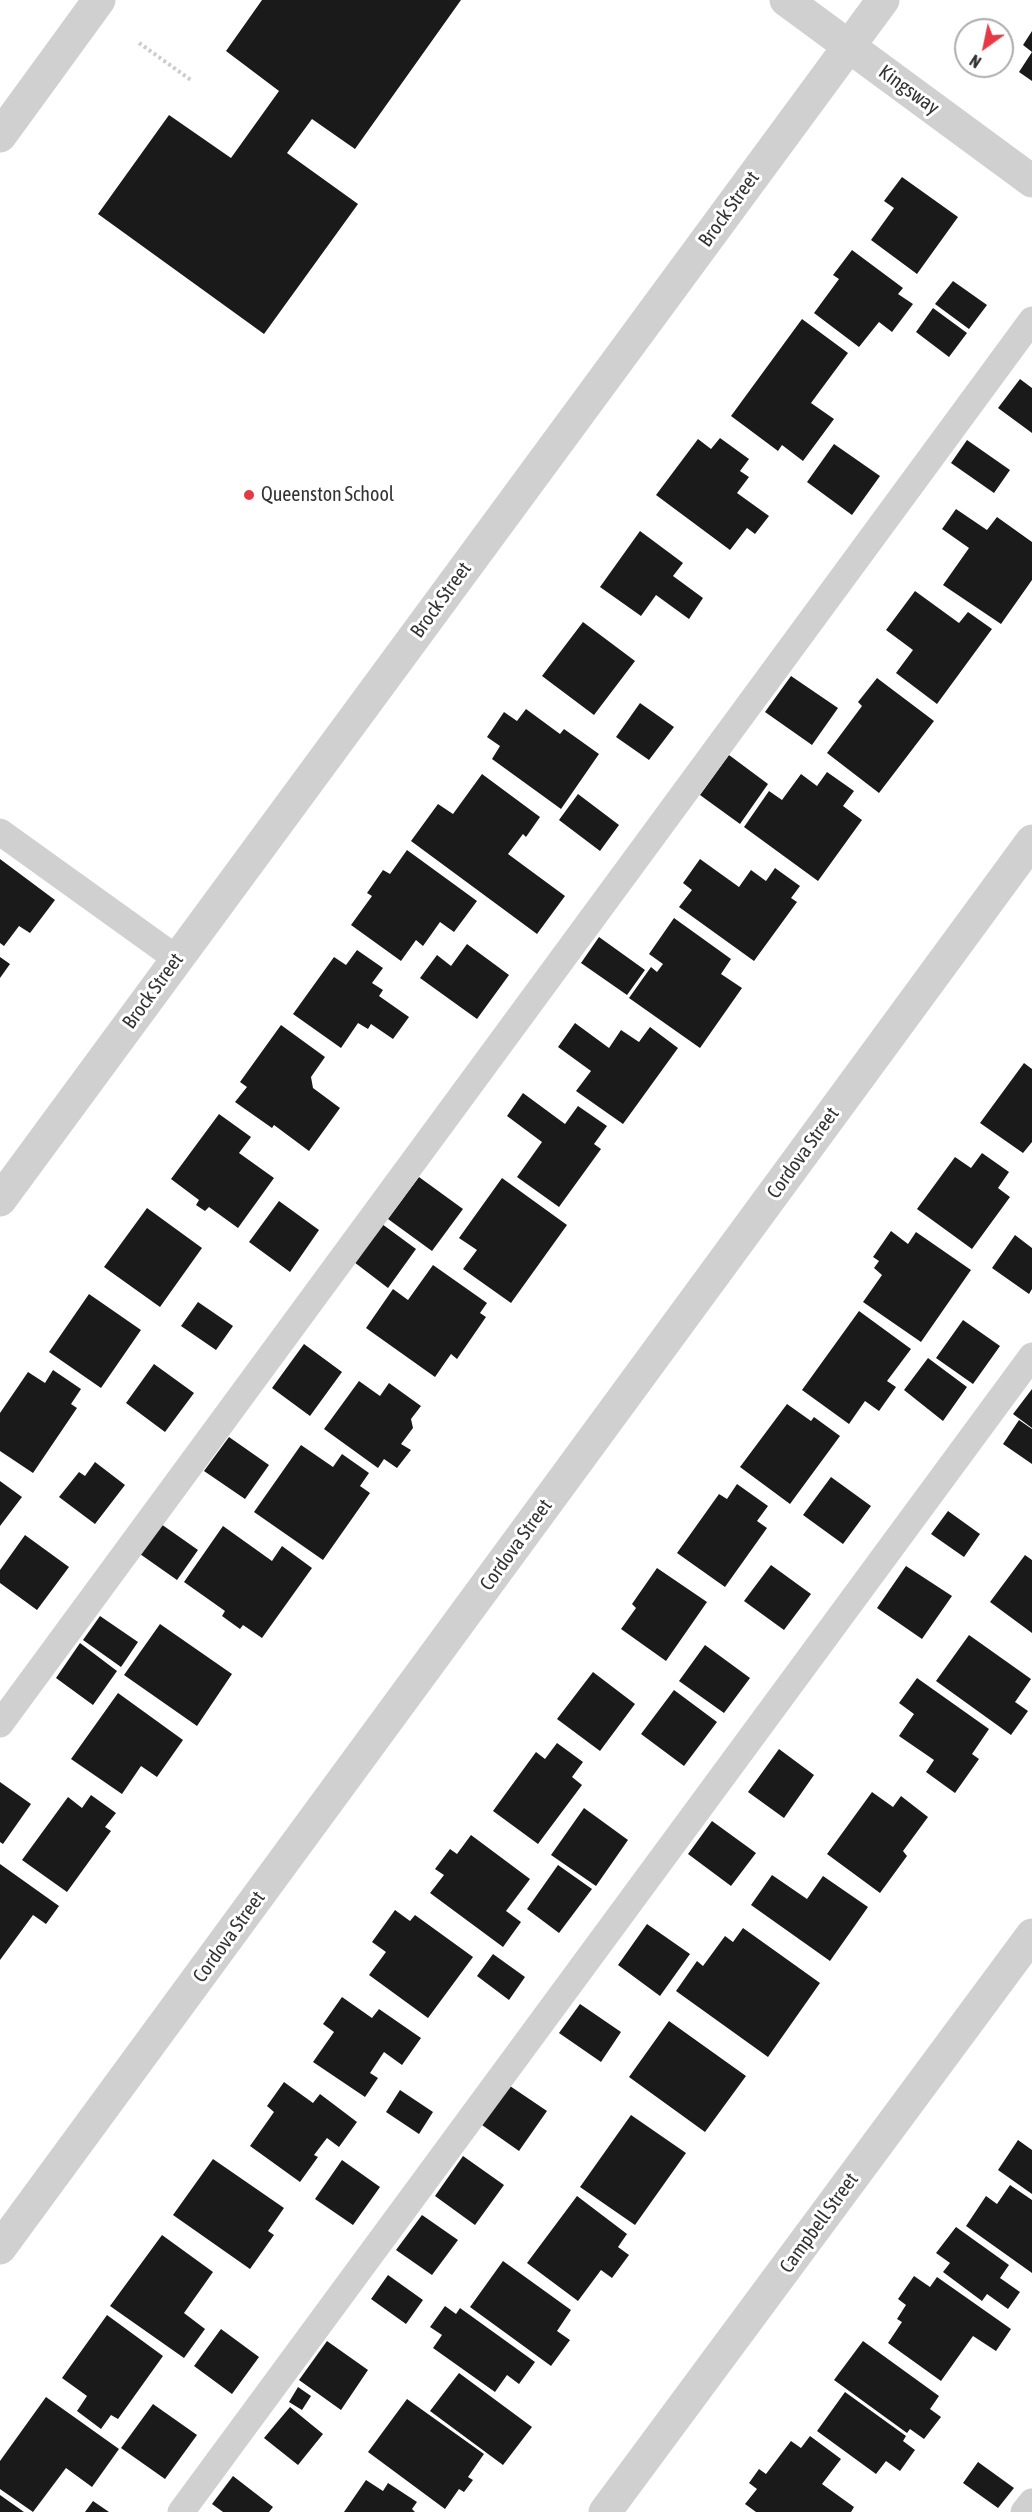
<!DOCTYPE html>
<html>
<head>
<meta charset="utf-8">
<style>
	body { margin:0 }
	#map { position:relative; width:1032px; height:2512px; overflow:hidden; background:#fff; font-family:"Asap Condensed",sans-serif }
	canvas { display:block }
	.north { position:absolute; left:954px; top:18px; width:60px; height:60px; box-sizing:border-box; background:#fff; border:2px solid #adadad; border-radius:50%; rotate:213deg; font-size:16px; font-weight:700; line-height:24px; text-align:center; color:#333 }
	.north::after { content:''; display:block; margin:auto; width:21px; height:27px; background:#e63946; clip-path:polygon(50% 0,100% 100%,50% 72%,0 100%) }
</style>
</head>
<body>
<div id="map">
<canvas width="1032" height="2512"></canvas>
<div class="north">N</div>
</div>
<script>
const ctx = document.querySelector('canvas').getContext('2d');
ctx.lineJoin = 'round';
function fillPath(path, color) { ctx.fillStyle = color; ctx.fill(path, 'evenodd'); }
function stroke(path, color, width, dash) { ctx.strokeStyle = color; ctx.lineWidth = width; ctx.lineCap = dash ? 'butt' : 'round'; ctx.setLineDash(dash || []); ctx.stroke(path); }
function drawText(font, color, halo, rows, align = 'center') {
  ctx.font = font + ' "Asap Condensed",sans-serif'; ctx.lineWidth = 6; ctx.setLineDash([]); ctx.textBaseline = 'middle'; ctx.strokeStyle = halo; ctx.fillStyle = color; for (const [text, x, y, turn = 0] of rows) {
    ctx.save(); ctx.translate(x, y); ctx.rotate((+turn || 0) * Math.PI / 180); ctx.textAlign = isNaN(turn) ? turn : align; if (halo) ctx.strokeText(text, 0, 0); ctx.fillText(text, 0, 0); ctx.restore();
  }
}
const building = new Path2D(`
	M262,0H461L355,149L312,119L287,153L358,204L264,334L98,214L169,115L231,158L279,91L226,51Z
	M1032,31V52L1023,45Z
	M1032,52V81L1019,72Z
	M902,177L958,217L917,274L871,240L894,208L884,201Z
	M852,250L903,288L898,294L913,304L892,332L879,322L859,347L814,313L839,279L833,275Z
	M953,281L987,305L969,329L935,304Z
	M933,308L967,333L949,357L916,332Z
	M802,319L848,353L811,403L834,419L803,461L782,445L778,451L731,416Z
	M1020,379L1032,388V433L998,408Z
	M720,438L749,459L740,471L749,477L737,493L769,516L755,534L747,528L730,550L656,495L698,439L711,449Z
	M967,440L1010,470L994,493L951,463Z
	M834,444L880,476L852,515L807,482Z
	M956,509L987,530L997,517L1032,542V580L1001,624L943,585L969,548L942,529Z
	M640,531L683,563L673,576L703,598L689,619L656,595L641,616L600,587Z
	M915,591L959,623L968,612L992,629L937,704L896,673L913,650L886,630Z
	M583,622L635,661L594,715L542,676Z
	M791,676L838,708L812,745L765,712Z
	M877,678L934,721L879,793L827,753L862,706L858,702Z
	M640,703L674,727L649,760L616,737Z
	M526,709L560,734L564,729L599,754L561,809L492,759L500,746L487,737L504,712L517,721Z
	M729,755L768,784L740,824L700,795Z
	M827,772L854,791L843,806L862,820L818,881L744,827L769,791L782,800L801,774L817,786Z
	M482,774L540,817L526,837L523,834L508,854L565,896L537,934L411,841L438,804L453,814Z
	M578,794L619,825L600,851L559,820Z
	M407,850L477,901L454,932L440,922L423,946L416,940L401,961L351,925L372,896L367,893L383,870L390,874Z
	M0,859L55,900L30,933L19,926L4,946L0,943Z
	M700,859L739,887L751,870L766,881L775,868L800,886L791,898L797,902L754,961L679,907L692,890L683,883Z
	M674,918L731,959L721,974L742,988L700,1048L629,998L651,967L657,972L663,964L649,954Z
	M599,937L645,970L627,995L581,963Z
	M467,944L509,975L477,1019L420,978L437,955L451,966Z
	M357,950L383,968L372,983L383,990L379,996L409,1017L393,1039L371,1024L368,1029L358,1023L341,1048L293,1014L334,957L346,965Z
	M0,957L10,964L0,978Z
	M575,1023L609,1048L621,1030L639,1042L650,1027L678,1048L623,1124L576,1091L591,1071L558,1047Z
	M281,1025L325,1057L311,1077L313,1088L340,1108L309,1151L274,1125L272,1128L235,1102L247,1087L240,1082Z
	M1024,1063L1032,1069V1142L1023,1153L980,1123Z
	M523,1093L565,1124L578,1106L607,1126L594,1144L601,1149L559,1207L517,1177L542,1142L507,1116Z
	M219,1114L251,1137L239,1153L274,1178L238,1228L209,1207L205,1211L196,1205L199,1200L171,1179Z
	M982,1153L1009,1172L998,1188L1010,1197L972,1249L917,1209L955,1157L971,1168Z
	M419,1177L463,1209L432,1251L388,1219Z
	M502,1178L567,1225L511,1303L463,1269L477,1250L459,1238Z
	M279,1201L319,1230L290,1272L249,1242Z
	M147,1208L202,1248L160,1307L104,1267Z
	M382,1224L416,1249L388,1288L354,1262Z
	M891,1231L908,1244L916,1232L971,1270L921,1342L863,1302L882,1275L874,1268L879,1261L873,1257Z
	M1015,1235L1032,1248V1289L1029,1294L992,1268Z
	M433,1265L487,1303L480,1313L486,1317L457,1359L451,1354L435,1377L366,1328L393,1289L408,1300Z
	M89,1294L141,1330L101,1388L49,1352Z
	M198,1302L233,1326L216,1350L181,1326Z
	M859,1311L911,1349L887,1381L896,1387L879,1411L865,1401L849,1424L802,1390Z
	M963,1320L1000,1346L973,1384L936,1358Z
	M304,1344L342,1372L310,1416L272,1388Z
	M928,1358L967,1387L943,1421L904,1390Z
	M154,1364L194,1393L165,1432L126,1403Z
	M53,1370L81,1389L71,1404L77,1408L33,1473L0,1451V1413L28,1372L45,1383Z
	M359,1381L380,1396L389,1383L421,1406L411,1419L413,1428L401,1444L411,1450L397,1468L384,1459L378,1468L324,1429Z
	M1032,1389V1428L1013,1414Z
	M787,1404L811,1421L814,1417L840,1436L790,1504L740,1467Z
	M1019,1420L1032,1429V1464L1003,1444Z
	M229,1437L269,1465L245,1499L204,1471Z
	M301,1445L333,1467L342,1454L369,1473L360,1486L370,1493L323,1560L254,1512Z
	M95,1462L125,1485L95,1524L59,1497L79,1472L85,1476Z
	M831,1477L871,1506L843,1544L803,1515Z
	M0,1481L22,1497L0,1526Z
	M737,1484L768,1506L757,1521L767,1528L725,1587L677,1553L719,1494L727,1499Z
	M948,1511L980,1534L964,1557L931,1534Z
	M161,1524L198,1550L177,1580L140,1554Z
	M223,1526L272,1561L282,1546L312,1568L262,1638L243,1625L240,1629L222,1616L225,1611L184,1582Z
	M25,1535L69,1567L37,1610L0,1583V1570Z
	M1025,1555L1032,1560V1633L990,1602Z
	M771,1565L811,1594L784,1630L744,1601Z
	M906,1566L952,1596L922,1639L877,1608Z
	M657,1568L707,1602L666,1661L621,1629L636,1608L632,1604Z
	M100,1616L138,1642L121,1667L83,1640Z
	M160,1624L232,1674L197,1726L124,1675Z
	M969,1635L1031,1679L1015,1702L1028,1711L1011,1735L936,1681Z
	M80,1643L117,1671L93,1705L56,1678Z
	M705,1645L750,1678L724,1713L679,1681Z
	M593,1672L635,1704L600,1751L557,1719Z
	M917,1678L989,1729L972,1754L979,1759L955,1793L926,1772L934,1760L899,1736L914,1714L899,1703Z
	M674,1690L717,1722L684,1766L641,1734Z
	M118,1693L183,1740L157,1777L141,1766L122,1794L71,1759Z
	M557,1743L583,1762L572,1777L582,1785L538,1844L493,1811L536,1752L545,1759Z
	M779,1749L814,1775L784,1818L748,1792Z
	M0,1782L31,1804L3,1844L0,1842Z
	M872,1792L893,1807L901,1796L928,1817L903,1851L907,1856L880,1893L827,1854Z
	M91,1795L116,1813L105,1827L111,1831L67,1892L22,1860L68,1797L82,1808Z
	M584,1808L628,1840L596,1886L551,1855Z
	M712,1821L756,1853L731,1886L688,1854Z
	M471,1835L530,1879L506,1911L521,1922L503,1947L430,1893L444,1875L435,1869L450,1849L457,1854Z
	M0,1864L59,1906L46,1924L33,1915L0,1960Z
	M558,1865L592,1889L559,1933L527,1909Z
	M772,1875L807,1899L823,1876L868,1907L830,1961L751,1905Z
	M395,1910L410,1921L415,1915L473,1957L428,2018L369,1975L386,1952L372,1942Z
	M647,1924L690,1954L660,1996L618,1965Z
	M743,1928L820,1983L768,2057L676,1991L697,1961L703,1966L725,1936L733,1942Z
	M493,1954L525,1977L509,2000L477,1976Z
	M342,1997L372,2018L379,2009L421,2038L402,2065L384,2052L370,2073L378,2078L365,2097L313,2062L334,2032L323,2024Z
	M580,2004L621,2032L601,2062L559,2033Z
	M669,2021L746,2076L705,2132L629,2077Z
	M284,2082L313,2103L320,2094L357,2122L339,2147L327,2138L314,2155L318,2157L300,2182L250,2146L274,2112L267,2106Z
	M510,2086L547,2111L519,2151L482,2125Z
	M400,2090L433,2112L419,2134L386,2112Z
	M631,2115L686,2153L635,2225L580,2187Z
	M1018,2140L1032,2150V2194L998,2170Z
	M463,2156L504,2185L475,2225L435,2196Z
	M213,2159L284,2208L268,2231L274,2235L250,2269L173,2215Z
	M342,2160L380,2187L353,2225L315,2199Z
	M1010,2185L1032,2200V2273L966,2226L986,2196L997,2204Z
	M577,2196L627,2234L618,2247L629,2255L612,2278L601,2270L578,2301L527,2263Z
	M422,2215L458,2240L432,2275L396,2250Z
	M956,2227L1009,2265L1000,2278L1020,2292L1008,2309L987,2294L982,2301L943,2272L950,2263L936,2253Z
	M162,2235L213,2272L184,2313L205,2329L184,2358L110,2306Z
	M503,2261L571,2310L557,2331L570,2340L551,2366L470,2307Z
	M388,2275L423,2300L406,2324L371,2299Z
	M914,2276L930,2287L937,2277L1011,2329L996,2351L973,2336L941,2381L888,2343L902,2322L897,2319L906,2305L898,2299Z
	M445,2306L456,2314L460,2308L535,2362L519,2384L507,2375L495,2392L433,2348L442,2335L430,2327Z
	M107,2315L163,2356L118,2419L111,2415L101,2429L77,2411L87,2396L62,2378Z
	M221,2329L259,2357L232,2394L194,2366Z
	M327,2341L368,2370L341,2410L299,2380Z
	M863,2341L939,2396L930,2409L941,2417L924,2439L910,2429L907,2433L834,2380Z
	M459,2373L532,2427L503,2465L430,2411Z
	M298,2387L311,2396L302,2410L289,2402Z
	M845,2392L906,2436L903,2441L915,2450L900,2471L886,2461L876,2474L817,2431Z
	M46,2397L119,2449L92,2487L66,2468L33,2512L0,2489V2461Z
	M407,2399L484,2454L468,2477L473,2480L464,2492L459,2489L445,2509L368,2452Z
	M153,2404L197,2435L165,2479L121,2448Z
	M290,2407L323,2434L298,2465L264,2438Z
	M810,2436L841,2459L822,2484L854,2507L851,2512H756L745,2504L757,2489L749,2483L759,2469L766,2474L791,2441L801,2448Z
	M978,2462L1014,2488L998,2508L963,2483Z
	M233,2476L273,2507L269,2512H223L212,2504Z
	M366,2480L383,2491L388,2483L417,2502L412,2509L415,2512H344Z
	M0,2495L24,2512H0Z
	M93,2501L109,2512H85Z`);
const path = new Path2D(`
	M139,43L191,80`);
const lane = new Path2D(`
	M0,832L177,959
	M0,1724L1032,320
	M181,2512L1032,1356
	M1024,2512L1032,2502`);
const street = new Path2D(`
	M786,0L1032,181
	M0,136L99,0
	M0,1200L883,0
	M0,2248L1032,841
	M605,2512L1032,1935`);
const markers = [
	[249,495,6,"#e63946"]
];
const streetNames = [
	["Kingsway",909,90,36],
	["Brock Street",729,209,-54],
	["Brock Street",441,600,-54],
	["Brock Street",153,991,-54],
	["Cordova Street",803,1153,-54],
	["Cordova Street",516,1545,-54],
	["Cordova Street",229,1937,-54],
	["Campbell Street",819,2223,-54]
];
const poiNames = [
	["Queenston School",261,495]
];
fillPath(building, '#1a1a1a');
stroke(path, '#cdcdcd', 4, [3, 3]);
stroke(lane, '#d0d0d0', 27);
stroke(street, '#d0d0d0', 33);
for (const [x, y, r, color] of markers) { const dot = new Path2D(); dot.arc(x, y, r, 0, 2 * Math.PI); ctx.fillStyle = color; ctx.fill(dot); stroke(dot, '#fff', 2); }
drawText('20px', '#333', '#fff', streetNames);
drawText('20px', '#333', '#fff', poiNames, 'left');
</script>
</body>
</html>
